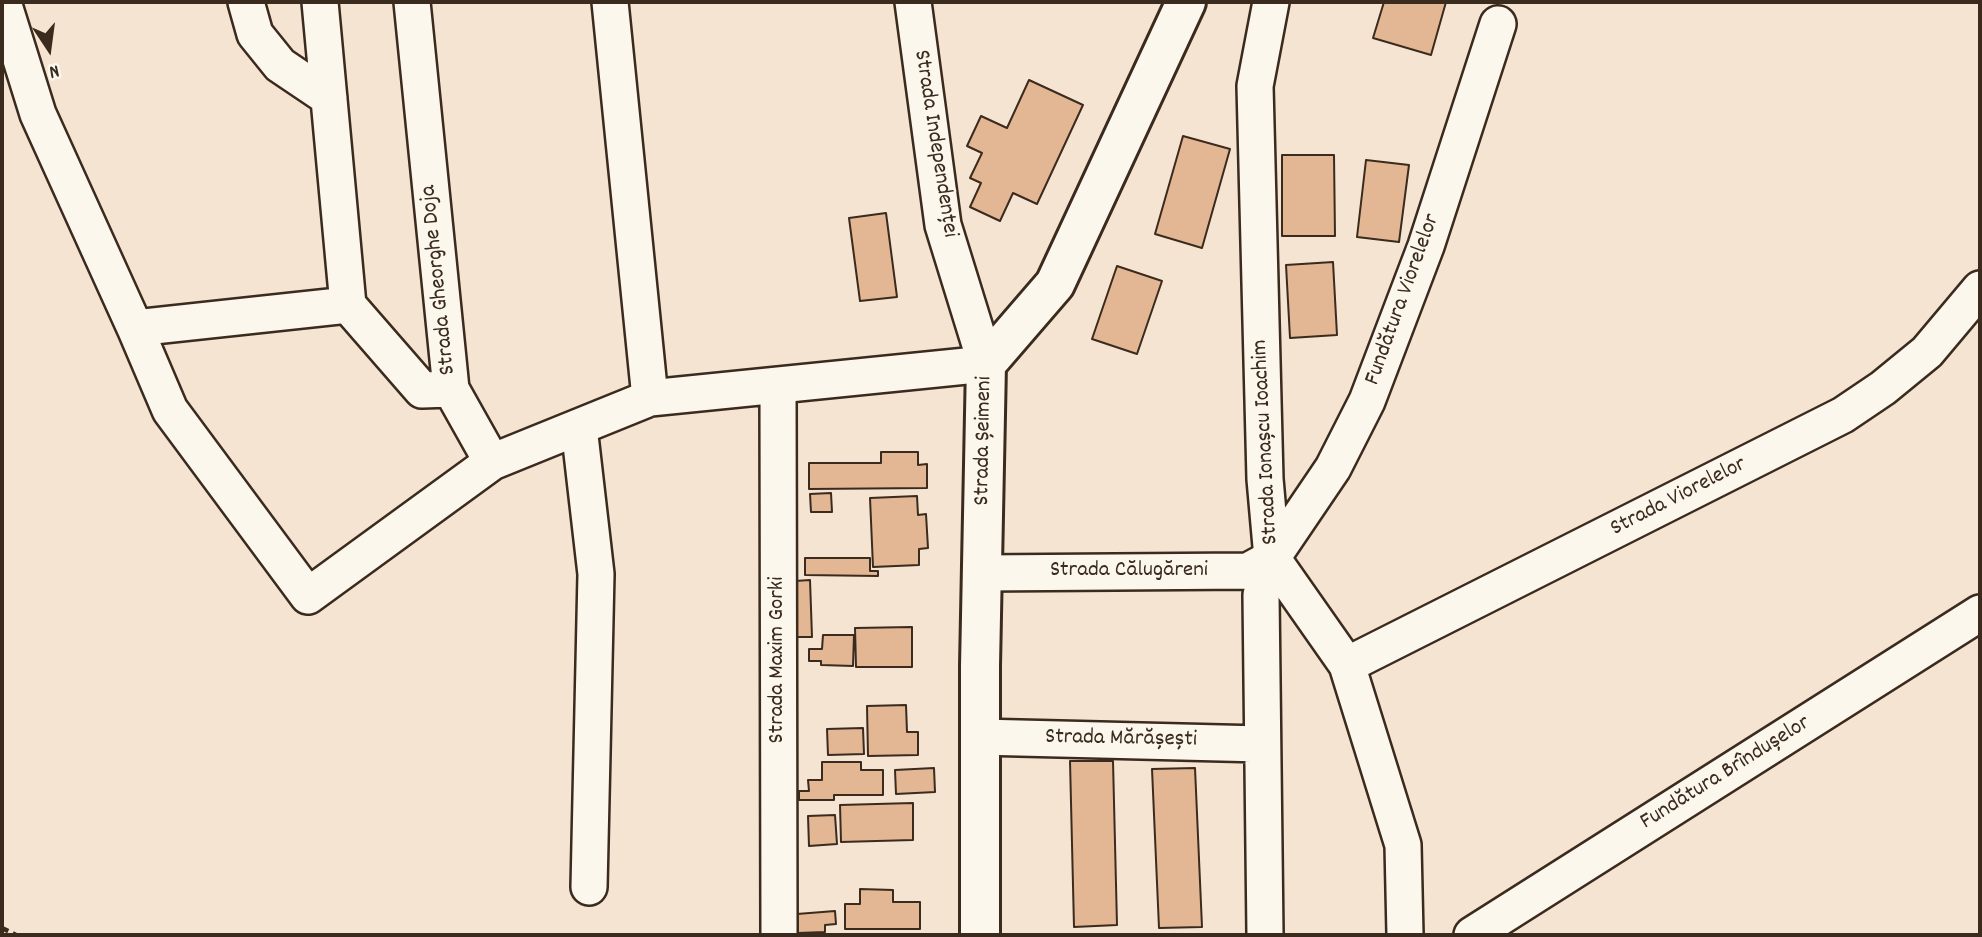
<!DOCTYPE html>
<html>
<head>
<meta charset="utf-8">
<style>
	body { margin:0 }
	#map { position:relative; width:1982px; height:937px; overflow:hidden; background:#f4e4d1; font-family:Dekko,sans-serif }
	canvas { display:block }
	.frame { position:absolute; inset:0; border:4px solid #3b2a1e; pointer-events:none }
	.north { position:absolute; left:14px; top:14px; width:70px; height:70px; -webkit-text-stroke:5px #fbf7ec; paint-order:stroke; rotate:167deg; font-size:19px; font-weight:700; line-height:28px; text-align:center; color:#3b2a1e }
	.north::after { content:''; display:block; margin:auto; width:24px; height:32px; background:#3b2a1e; clip-path:polygon(50% 0,100% 100%,50% 72%,0 100%) }
</style>
</head>
<body>
<div id="map">
<canvas width="1982" height="937"></canvas>
<div class="frame"></div>
<div class="north">N</div>
</div>
<script>
const ctx = document.querySelector('canvas').getContext('2d');
ctx.lineJoin = 'round';
function fillPath(path, color) { ctx.fillStyle = color; ctx.fill(path, 'evenodd'); }
function stroke(path, color, width, dash) { ctx.strokeStyle = color; ctx.lineWidth = width; ctx.lineCap = dash ? 'butt' : 'round'; ctx.setLineDash(dash || []); ctx.stroke(path); }
function drawText(font, color, halo, rows, align = 'center') {
  ctx.font = font + ' Dekko,sans-serif'; ctx.lineWidth = 5; ctx.setLineDash([]); ctx.textBaseline = 'middle'; ctx.strokeStyle = halo; ctx.fillStyle = color; for (const [text, x, y, turn = 0] of rows) {
    ctx.save(); ctx.translate(x, y); ctx.rotate((+turn || 0) * Math.PI / 180); ctx.textAlign = isNaN(turn) ? turn : align; if (halo) ctx.strokeText(text, 0, 0); ctx.fillText(text, 0, 0); ctx.restore();
  }
}
const building = new Path2D(`
	M1384,2H1446L1431,55L1373,38Z
	M1029,80L1083,105L1037,204L1013,193L1000,221L970,207L981,183L970,178L982,153L967,146L981,116L1007,128Z
	M1183,136L1230,149L1202,248L1155,234Z
	M1282,155H1334L1335,236H1282Z
	M1366,160L1409,165L1399,242L1357,237Z
	M886,213L897,297L860,301L849,218Z
	M1333,262L1337,335L1290,338L1286,265Z
	M1117,266L1162,281L1137,354L1092,339Z
	M881,452H918V465L927,464V488L809,489V463H881Z
	M831,493L832,512H811L810,494Z
	M917,496L918,515L926,514L928,548L919,549V565L873,567L870,498Z
	M805,558H870V571H878V576L805,575Z
	M810,580L812,637H797L795,581Z
	M912,627V667H856L855,628Z
	M823,635H854L853,666L821,665V661H809V649H822Z
	M906,705L907,732H918V755L868,756L867,706Z
	M863,728L864,754L828,755L827,729Z
	M1070,761H1113L1117,925L1074,927Z
	M822,762H861V770H883V795H834V800H799V791H809L808,780H822Z
	M934,768L935,792L896,794L895,770Z
	M1195,768L1202,927L1159,928L1152,769Z
	M913,803V840L841,842L840,805Z
	M835,815L837,844L809,846L808,816Z
	M860,889L893,890V902H920V929H845V904H860Z
	M835,911L836,924L825,925V932L798,933L797,914Z`);
const path = new Path2D(`
	M2,928L16,935`);
const minor = new Path2D(`
	M3,2L38,114L135,328
	M246,2L255,34L280,65L329,98
	M320,2L348,305
	M412,2L451,389L492,462L650,398L986,364L943,225L913,2
	M610,2L650,398
	M1271,2L1255,86L1265,479L1272,558L1347,665L1403,845L1405,935
	M778,385L779,935
	M451,389L422,390L348,305L135,328L170,410L308,596L492,462
	M579,427L596,574L589,887
	M982,573L1248,571L1272,558
	M1347,665L1843,415L1883,388L1927,352L1980,289
	M979,737L1262,744
	M1265,935L1261,595L1272,558L1333,468L1367,401L1426,246L1498,24
	M1472,935L1980,613`);
const major = new Path2D(`
	M980,935V666L986,364L1055,284L1186,2`);
const streetNames = [
	["Strada Independenței",934,144,81],
	["Strada Gheorghe Doja",440,280,-96],
	["Fundătura Viorelelor",1404,300,-70],
	["Strada Șeimeni",985,441,-89],
	["Strada Ionașcu Ioachim",1267,442,-93],
	["Strada Viorelelor",1679,498,-27],
	["Strada Călugăreni",1129,572],
	["Strada Maxim Gorki",779,660,-90],
	["Strada Mărășești",1121,740,1],
	["Fundătura Brîndușelor",1726,774,-32]
];
fillPath(building, '#e3b793');
stroke(building, '#3b2a1e', 2);
stroke(minor, '#3b2a1e', 40);
stroke(major, '#3b2a1e', 44);
stroke(path, '#3b2a1e', 4.5, [7, 5]);
stroke(minor, '#fbf7ec', 35);
stroke(major, '#fbf7ec', 38);
drawText('23px', '#3b2a1e', '#fbf7ec', streetNames);
</script>
</body>
</html>
